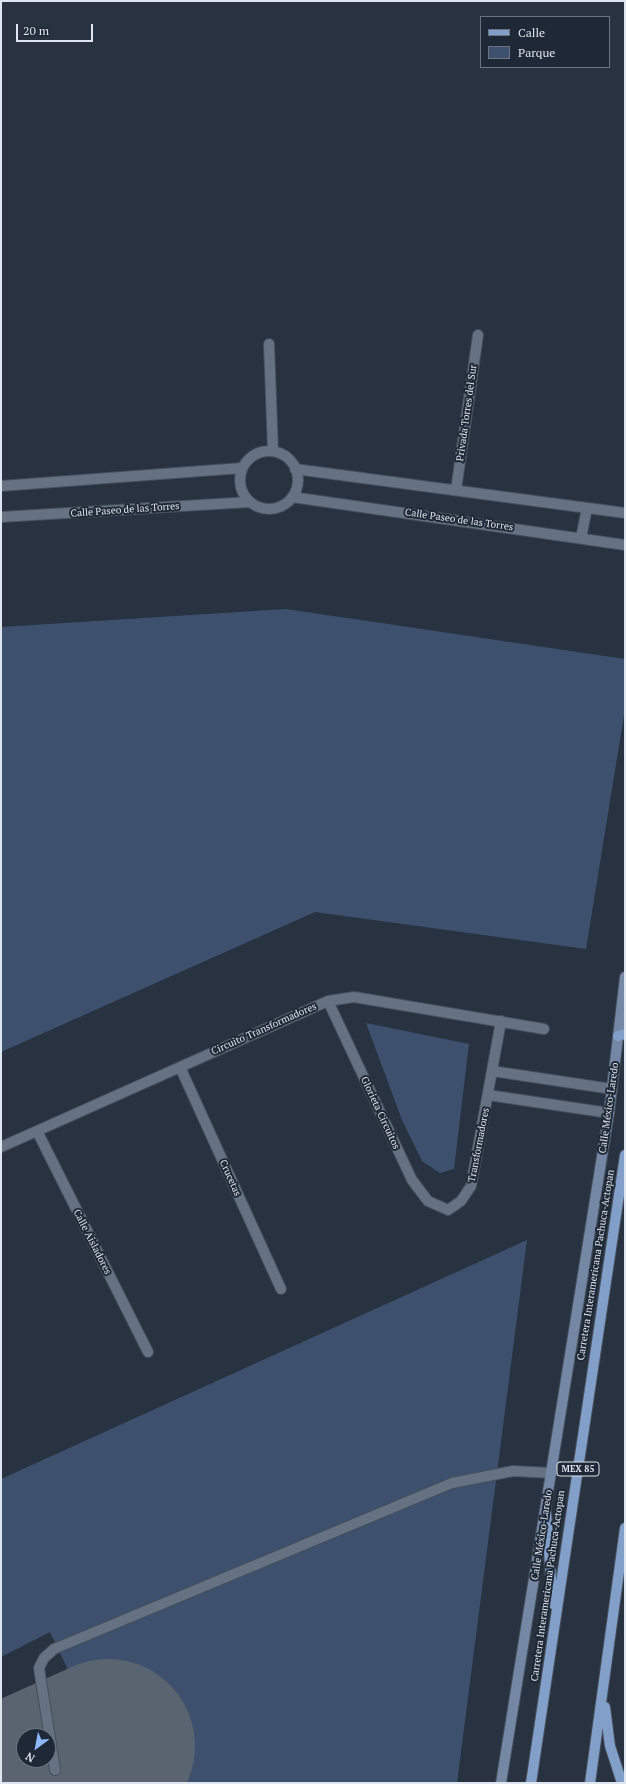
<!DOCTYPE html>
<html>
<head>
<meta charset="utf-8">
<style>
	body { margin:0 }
	#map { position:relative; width:626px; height:1784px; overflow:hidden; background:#283241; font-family:"PT Serif",serif }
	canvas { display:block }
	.frame { position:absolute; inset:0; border:2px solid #dee5ee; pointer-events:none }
	.legend { position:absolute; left:480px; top:16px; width:130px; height:52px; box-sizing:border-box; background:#1e2836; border:1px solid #6b7480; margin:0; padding:5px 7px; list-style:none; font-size:12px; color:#dee5ee }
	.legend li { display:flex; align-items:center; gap:8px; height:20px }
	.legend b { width:20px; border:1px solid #6b7480 }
	.north { position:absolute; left:16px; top:1728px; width:40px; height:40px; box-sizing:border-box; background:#1e2836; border:1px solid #6b7480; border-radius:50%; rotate:212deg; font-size:11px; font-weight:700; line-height:16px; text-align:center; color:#dee5ee }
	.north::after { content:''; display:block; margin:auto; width:14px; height:18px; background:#8cb9fc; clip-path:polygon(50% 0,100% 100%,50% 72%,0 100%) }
	.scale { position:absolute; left:16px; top:24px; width:77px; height:18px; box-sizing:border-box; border:2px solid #dee5ee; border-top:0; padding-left:5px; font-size:12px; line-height:14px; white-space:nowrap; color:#dee5ee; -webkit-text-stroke:3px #1e2836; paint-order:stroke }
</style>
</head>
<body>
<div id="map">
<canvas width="626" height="1784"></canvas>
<div class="frame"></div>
<ul class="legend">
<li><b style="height:5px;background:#829fc9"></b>Calle</li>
<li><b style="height:11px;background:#3d516e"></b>Parque</li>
</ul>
<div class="north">N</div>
<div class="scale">20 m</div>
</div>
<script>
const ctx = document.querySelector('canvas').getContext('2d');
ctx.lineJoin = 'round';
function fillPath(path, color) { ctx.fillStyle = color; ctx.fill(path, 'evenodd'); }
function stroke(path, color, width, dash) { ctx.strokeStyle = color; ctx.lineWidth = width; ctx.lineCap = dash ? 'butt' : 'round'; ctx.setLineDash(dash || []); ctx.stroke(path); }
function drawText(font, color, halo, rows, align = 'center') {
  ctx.font = font + ' "PT Serif",serif'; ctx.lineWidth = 4; ctx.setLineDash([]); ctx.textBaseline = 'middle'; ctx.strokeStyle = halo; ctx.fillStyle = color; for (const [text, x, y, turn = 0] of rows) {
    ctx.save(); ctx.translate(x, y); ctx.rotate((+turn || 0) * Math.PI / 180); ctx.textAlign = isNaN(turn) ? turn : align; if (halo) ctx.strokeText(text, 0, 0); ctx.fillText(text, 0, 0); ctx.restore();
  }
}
const green = new Path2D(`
	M286,609L625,659V709L586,949L315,912L1,1052V627Z
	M366,1023L469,1044L454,1169L440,1173L422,1161L402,1120Z
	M527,1240L457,1783H122L50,1632L1,1657V1479Z`);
const runway = new Path2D(`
	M26,1783L108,1746`);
const lane = new Path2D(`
	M55,1770L39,1668L44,1658L54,1649L452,1483L513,1471L552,1473`);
const street = new Path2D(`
	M269,344L273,451
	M240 480a29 29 0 1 1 58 0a29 29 0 1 1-58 0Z
	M295,469L625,513
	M1,486L242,468
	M456,490L478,335
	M292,497L625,545
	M1,517L250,502
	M581,538L587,508
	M328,1001L412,1180L428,1201L448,1210L461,1201L471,1186L501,1021
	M180,1067L281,1289
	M492,1071L612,1089
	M488,1095L609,1113
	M37,1131L148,1352
	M1,1147L328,1001L354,997L544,1029`);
const secondary = new Path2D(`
	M501,1783L609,1113L625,977`);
const primary = new Path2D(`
	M618,1036L625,1034
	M546,1512L553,1604
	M605,1707L610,1746L622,1783
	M531,1783L625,1155
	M590,1783L625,1528`);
const shields = [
	[578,1469,42]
];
const shieldNames = [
	["MEX 85",578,1469]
];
const streetNames = [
	["Privada Torres del Sur",467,413,-82],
	["Calle Paseo de las Torres",125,510,-4],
	["Calle Paseo de las Torres",459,520,8],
	["Circuito Transformadores",264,1029,-24],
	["Calle México-Laredo",609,1108,-82],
	["Glorieta Circuitos",380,1113,65],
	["Transformadores",479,1145,-79],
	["Crucetas",230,1178,66],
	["Calle Aisladores",92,1242,63],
	["Carretera Interamericana Pachuca-Actopan",596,1265,-81],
	["Calle México-Laredo",542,1535,-81],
	["Carretera Interamericana Pachuca-Actopan",548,1586,-82]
];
fillPath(green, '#3d516e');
stroke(runway, '#5a6471', 174);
stroke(lane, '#464f5b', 12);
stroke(street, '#464f5b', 12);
stroke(secondary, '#464f5b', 12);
stroke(primary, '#464f5b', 12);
stroke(lane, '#667182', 10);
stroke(street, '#667182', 10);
stroke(secondary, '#7488a6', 10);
stroke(primary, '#829fc9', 10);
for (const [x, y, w] of shields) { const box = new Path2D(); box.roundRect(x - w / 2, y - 7, w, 14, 3); ctx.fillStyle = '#1e2836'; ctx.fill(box); stroke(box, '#dee5ee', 1); }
drawText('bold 9px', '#dee5ee', null, shieldNames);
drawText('10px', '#dee5ee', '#1e2836', streetNames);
</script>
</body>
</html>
